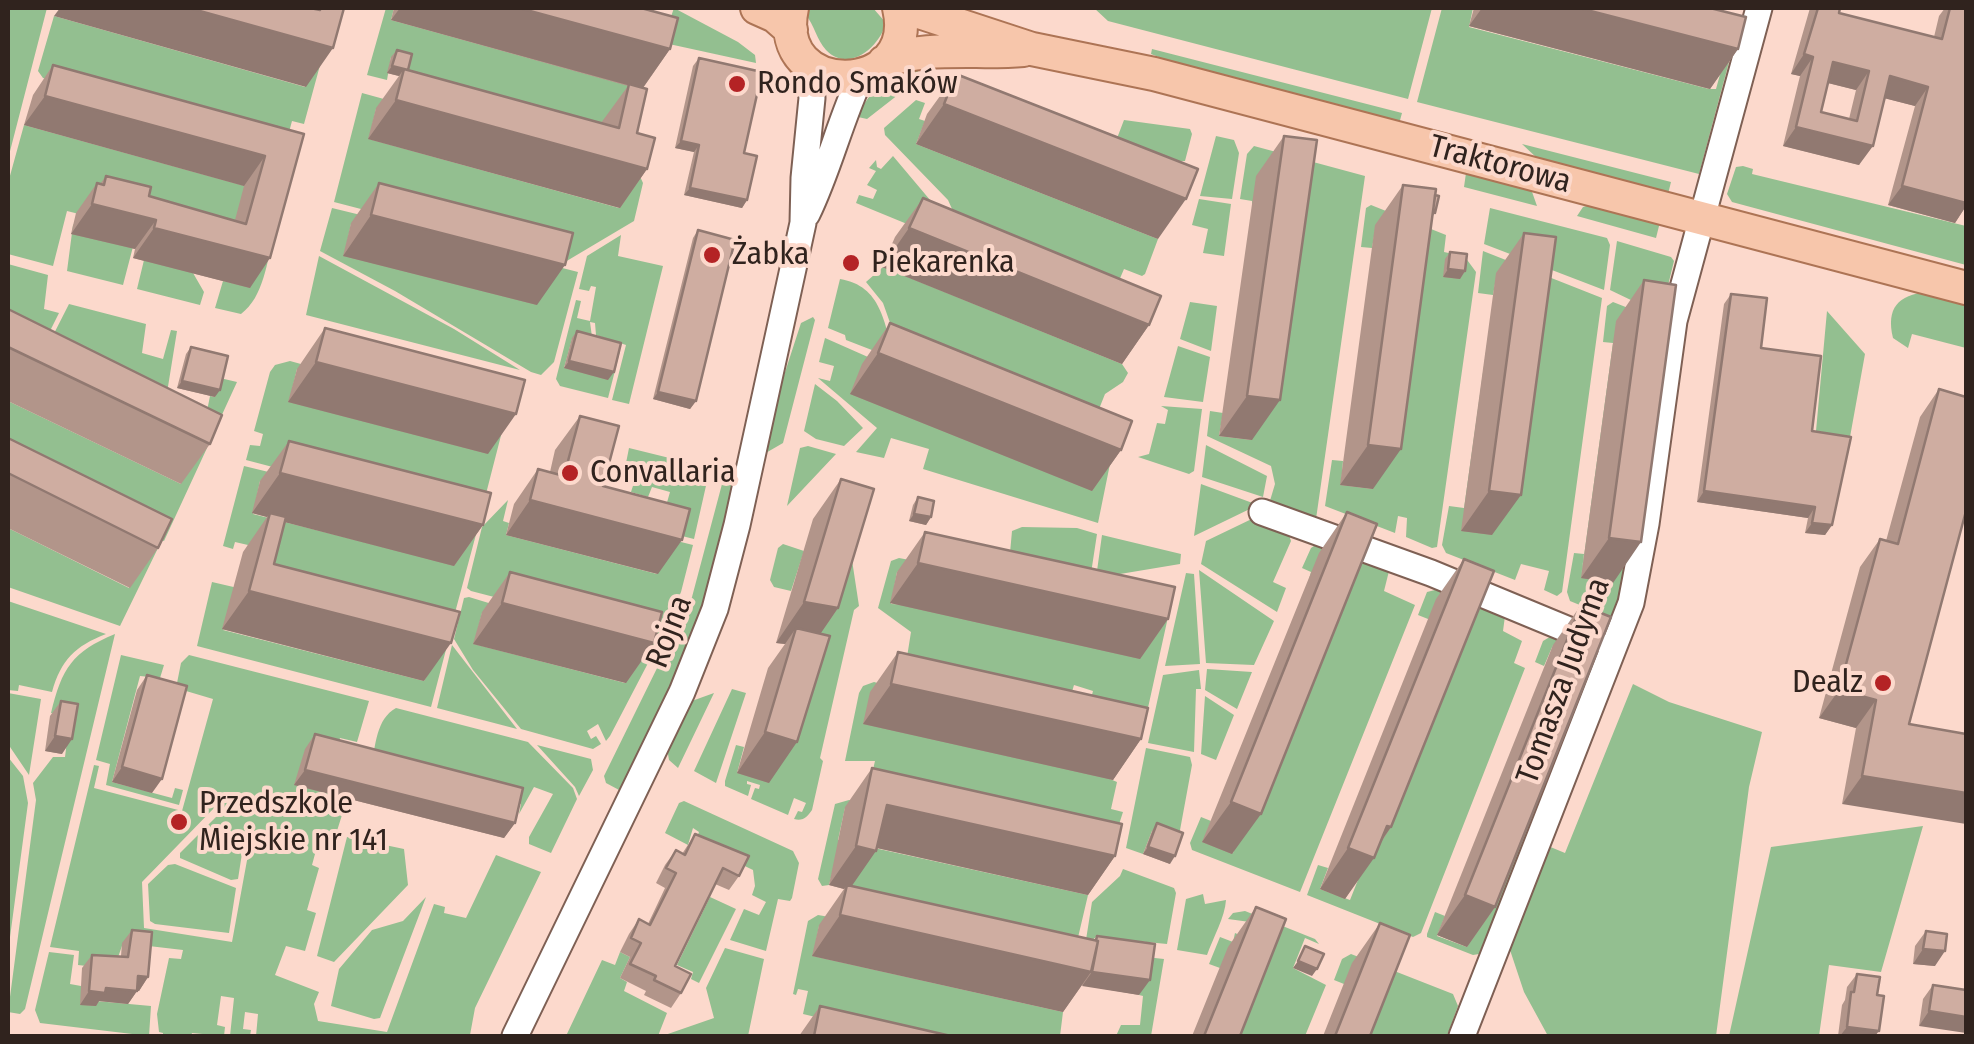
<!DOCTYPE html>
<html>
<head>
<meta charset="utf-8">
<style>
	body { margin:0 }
	#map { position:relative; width:1974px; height:1044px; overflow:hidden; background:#fcd9cc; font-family:"Fira Sans Condensed",sans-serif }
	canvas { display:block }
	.frame { position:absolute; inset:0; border:10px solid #30231e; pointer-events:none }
</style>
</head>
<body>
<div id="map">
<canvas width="1974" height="1044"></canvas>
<div class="frame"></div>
</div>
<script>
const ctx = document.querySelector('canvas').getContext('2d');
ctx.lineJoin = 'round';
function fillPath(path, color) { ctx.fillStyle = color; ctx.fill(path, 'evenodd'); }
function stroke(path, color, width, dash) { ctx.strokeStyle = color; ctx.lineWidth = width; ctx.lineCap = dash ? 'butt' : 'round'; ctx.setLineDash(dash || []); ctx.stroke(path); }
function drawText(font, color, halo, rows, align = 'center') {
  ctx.font = font + ' "Fira Sans Condensed",sans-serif'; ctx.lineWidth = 8; ctx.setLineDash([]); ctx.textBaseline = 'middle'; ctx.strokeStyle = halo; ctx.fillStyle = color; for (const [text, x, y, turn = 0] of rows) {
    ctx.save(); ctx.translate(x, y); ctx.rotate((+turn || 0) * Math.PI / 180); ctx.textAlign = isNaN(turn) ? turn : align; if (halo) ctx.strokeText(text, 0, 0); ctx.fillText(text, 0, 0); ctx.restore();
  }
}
const green = new Path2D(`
	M8,8H47L8,159Z
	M386,8H394L391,20L641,89L620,128L409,86L391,57L387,80L367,75Z
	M674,8L738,42L755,55L756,63L669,44L666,31Z
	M810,8H873L886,23C880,46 849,74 826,50C817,40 814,25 806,15Z
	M1094,8H1432L1408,99L1108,21Z
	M1442,8H1473L1469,27L1709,89H1716L1724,60L1729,62L1699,174L1417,102Z
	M54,16L305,87L325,47L304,124L292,121L288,136L297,149L43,78L38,71Z
	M1152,49L1402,113L1399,124L1192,70L1151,54Z
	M918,68L917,80L867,119L858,117C869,88 890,76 918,68Z
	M362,93L402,104L376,109L369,139L619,208L638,172L643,183L634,221L565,262L334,202Z
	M916,100L925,103L919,119L925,121L916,144L1158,239L1145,274L1142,276L1124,269L1118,283L970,249L948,200L885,135L884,128Z
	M1124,120L1190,129L1192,134L1185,161L1106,167Z
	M24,125L274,194L234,224L189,266L204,292L200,305L137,289L144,260L182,270L141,216L123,285L67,271L73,225L83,215L67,211L53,266L8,254V183Z
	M1216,136L1234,140L1239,153L1232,199L1200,196Z
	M1522,144L1671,182L1668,194L1538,159Z
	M1254,146L1365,176L1316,519L1269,504L1275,484L1271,466L1207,436L1210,411L1223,413L1219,436L1252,440V201L1240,199L1247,154Z
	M893,156L957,232L963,247L856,203L859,195L873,199L877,190L867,185L876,171L869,168L876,160L877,167L881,169Z
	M1743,166L1753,169L1752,174L1966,226V265L1732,202L1727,194L1736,167Z
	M1466,173L1531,189L1537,206L1464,187Z
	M1199,199L1231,204L1224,256L1203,253L1208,229L1192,225Z
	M1593,204L1660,222L1656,238L1577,216L1583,207Z
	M1371,205L1446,235L1444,252L1453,254L1462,261L1465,257L1476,272L1437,547L1432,548L1406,537L1407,518L1398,516L1395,533L1325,506L1332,460L1343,461L1341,485L1373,489L1407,230L1376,225L1372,248L1361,247L1366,208Z
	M332,208L373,218L351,224L344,256L527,259L578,272L554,362L541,375L531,372L395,291L320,251Z
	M1490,208L1607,238L1610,245L1604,290L1484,244Z
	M274,234C267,261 264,297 241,314L215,308L223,281L250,287Z
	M621,235L618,256L663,266L629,404L612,400L626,345L596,335L595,323L590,322L592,337L572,339L564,368L620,351L608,398L560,386L556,379L576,300L581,301L577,318L590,321L596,287L591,286L589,291L579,289L587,256Z
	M1617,241L1671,257L1674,261L1662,310L1658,313L1610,290Z
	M1483,251L1602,298L1562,592L1557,596L1544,590L1549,571L1521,564L1515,580L1446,553L1442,545L1449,506L1464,508L1497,273L1493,295L1478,293Z
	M319,256L454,329L520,370L306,315Z
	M8,264L48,275L44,309L59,313L36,359L8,345Z
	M883,267L1122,364L1128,373L1123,382L1105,394L1093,424L904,362L883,303L866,282Z
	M840,279C882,286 884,323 895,359L846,340L845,335L828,328Z
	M1927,292L1966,303V348L1912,334L1908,348L1893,338C1886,308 1898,295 1927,292Z
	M1190,302L1217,306L1211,351L1180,339Z
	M1613,302L1656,319L1624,576L1613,615L1609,617L1570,601L1567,592L1574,553L1584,554L1581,578L1616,321L1613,343L1603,342L1607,306Z
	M69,304L146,324L142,353L163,359L171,330L177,331L166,399L206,416L210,396L215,397L220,378L237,382L209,443L40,361Z
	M1827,311L1865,354L1850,437L1816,431Z
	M813,317L815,320L783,443L764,454L774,406L801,323Z
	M825,338L1110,464L1098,523L923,469L929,449L891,438L884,458L856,452L877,428L818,378L830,381L834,366L819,362Z
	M1178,346L1210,357L1203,402L1164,397Z
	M290,361L319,369H297L289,402L506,416L479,521L246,460L250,445L260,446L263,434L254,431L270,372L275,365Z
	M815,384L837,401L863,428L844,446L816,439L804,431Z
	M8,401L181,484L178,434L207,448L164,541L132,532L8,471Z
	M1161,406L1202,409L1194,471L1189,474L1138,457L1149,454L1157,423L1165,424L1168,410Z
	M1206,445L1267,476L1263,497L1202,477Z
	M808,446L836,454L787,506L800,448Z
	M629,448L710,468L694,539L646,527L664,513L670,492L652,487L648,497L631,492L639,467L626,463Z
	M244,466L285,476L260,481L253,514L454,565L478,527L449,635L236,582L248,545L235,542L233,549L223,546Z
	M726,469L733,488L703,609L667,695L621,791L606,783L604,776L692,597Z
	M1201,484L1258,505L1194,536Z
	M508,500L503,521L509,523L506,535L657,574L645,533L693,545L681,592L660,640L471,591L467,588L482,527Z
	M1260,515L1287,529L1291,541L1273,582L1286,588L1277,612L1201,564L1206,541Z
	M1022,527L1077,528L1097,534L1088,593L1010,553L1012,531Z
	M8,528L129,588L127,538L159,546L120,626L8,587Z
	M848,534L859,606L854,610L820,758L823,761L812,810C808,816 803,822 794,819L798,811L802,812L806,803L794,798L788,815L751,799L755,788L759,789L760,785L747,781V784L751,785L748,796L725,786V781L736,745L744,747L737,773Z
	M1102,535L1181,554L1180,564L1096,578Z
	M783,544L804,551L791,591L774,587L770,580L778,548Z
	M1317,544L1389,571L1384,591L1415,605L1300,892L1192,850L1190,843L1201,817L1211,821L1203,842L1233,853L1311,572L1302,568L1311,548Z
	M899,558L920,562L897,572L891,604L1168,617L1142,735L1115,700L1109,699L1088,710L1093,691L1074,685L1068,705L903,682L911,632L878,608L891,561Z
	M1199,570L1274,621L1254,665L1206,663Z
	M1186,573L1194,574L1200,664L1165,666Z
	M212,582L255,592L223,630L424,681L448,642L431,707L197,646Z
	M1435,590L1505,616L1503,631L1522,641L1514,663L1525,668L1421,933L1413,937L1307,895L1318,865L1328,868L1320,889L1350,900L1465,612L1428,619L1418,615L1427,592Z
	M469,597L505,608L482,613L474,644L625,683L615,634L658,644L610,736L606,741L598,724L587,731L591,739L596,736L601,744L593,749L521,729L473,670L454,639L464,598Z
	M8,601L106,634C75,646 61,660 52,692L19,685L18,691L8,690Z
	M115,634L25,1009L20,1014L8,1012L36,800L33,783L53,757H65L70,717L51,713C62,668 72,652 115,634Z
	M1553,635L1594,654L1595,662L1479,954L1473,955L1427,937V934L1435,912L1445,916L1437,936L1467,947L1553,645L1544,666L1535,662L1543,641Z
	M452,645L517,729L437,708Z
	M121,655L164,665L160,678L140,676L112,782L172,798L175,788L183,790L179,805L106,785L110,764L96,760Z
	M189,655L369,701L357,742L340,738C333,763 336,789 328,814L342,815L336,834L321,832L312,865L319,868L307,910L316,913L305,951L286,946L275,975L319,992L314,1004L318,1021L387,1032L434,904L445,907L444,913L466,918L496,855L541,872L475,1008L470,1035L256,1036L258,1014L245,1012L243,1029L251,1030L250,1036H230L234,998L221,996L217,1025L225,1027L224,1036L192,1033L191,1036H163V1033L159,1032L157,1014L169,958L181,959L183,950L123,943L116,963L95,967L78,965L79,951L50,947L94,765L99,766L94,788L182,811L213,699L176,688L181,663ZM216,806L220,807L219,814L203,830L250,844L232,942L144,928L142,882Z
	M1207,669L1252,672L1237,709L1205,690Z
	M1199,670L1201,689H1196L1194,752L1148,743L1163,675Z
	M874,682L892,687L1117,782L1111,809L1123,812L1112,846L870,782L875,761H845L859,693L863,686Z
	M1633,684L1669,702L1762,732L1749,787L1716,1036H1548L1524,992L1508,944L1548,846L1565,853Z
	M732,689L746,693L716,783L694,771Z
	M8,693L41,699L29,775L8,744Z
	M714,693L678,768L669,760L667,748L689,702Z
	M1205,696L1234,715L1216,760L1201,754Z
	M396,708L528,742L573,788L577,799L551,853L529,844V837L553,794L534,787L519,814L521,804L371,766C376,745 376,719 396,708Z
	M537,745L591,759L593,770L579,796L575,787Z
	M1146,748L1190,757L1192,765L1178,841L1152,831L1143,854L1126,848Z
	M8,757L23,776L28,803L8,952Z
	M849,800L867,803L845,808L838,840L1088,895L1072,963L849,890L833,870L829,885L822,886L818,879L835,804Z
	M684,801L793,851L799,863L792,898L790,901L778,899L766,951L730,940L744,909L759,915L766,902L752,895L755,886L753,870L695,842L699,832L693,828L688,845L665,833L679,803Z
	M1923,826L1881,972L1829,965L1819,1036H1729L1771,847Z
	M199,834L243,847L238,879L231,880L180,858V853Z
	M347,837L404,849L408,885L334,962L317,956Z
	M175,864L236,888L229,933L155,924L150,921L148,884L168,865Z
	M1123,869L1174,888L1176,893L1167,944L1096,937L1085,946L1092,902L1120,876Z
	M1203,894L1205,904L1226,900C1225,917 1213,938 1207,955L1177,950L1186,899Z
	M426,897L380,1018L374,1019L331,1006L339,969L372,930L403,921Z
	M710,897L736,909L699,983L691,979L693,972L677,965Z
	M1245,911L1315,939L1319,944L1305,938L1293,968L1326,985L1305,1036H1227L1220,968L1209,964L1220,937L1233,942L1235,933L1244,937L1250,922L1228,919L1233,913Z
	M818,915L841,919L819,926L813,956L1063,1012L1060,1036H825L828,1020L803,1014L808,991L798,989L796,995L793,994L808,921Z
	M725,948L764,959L748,1036H662L714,1018L706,988Z
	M49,952L74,955L70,984L81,986L96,1001L151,1006L149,1036L40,1023L35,1010Z
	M620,952L630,957L620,978L627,982L624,991L667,1013L658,1036H566L602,960L615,965Z
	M1351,954L1453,994L1458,1006L1447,1036H1357L1344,984L1334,980L1342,959Z
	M1146,957L1164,959L1151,1036H1116L1121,1025H1140L1143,996L1139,995Z`);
const minor = new Path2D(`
	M807,214C829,169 840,120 861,76
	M1262,512L1431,573L1593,640
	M515,1036L682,692L715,609L737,525L803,223L804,178L812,98L808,63
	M1462,1036L1631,603L1646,524L1674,321L1759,8`);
const major = new Path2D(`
	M757,8L775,16L791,30
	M792,8C772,101 920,98 899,8
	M907,8L1032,49L1154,74L1966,288
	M884,62C922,45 980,54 1023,50`);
const wall = new Path2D(`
	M394,8H641L670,49L643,88L637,133L647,169L620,208L368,139L376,108L399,76L387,73L391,57L397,50L408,70L601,123L628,86L391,20Z
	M1474,8H1710L1738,49L1710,89L1469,26Z
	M1810,8H1840L1839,13L1934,37L1939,16L1945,8H1966V206L1955,223L1888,205L1915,106L1884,98L1859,165L1783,146L1800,76L1791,74ZM1828,83L1856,90L1849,119L1821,112Z
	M699,58L744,153L747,200L742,208L684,195L694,152L675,148L693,66Z
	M53,65L304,134L250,288L133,258L135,249L71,234L76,213L97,183L100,184L106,176L149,196L235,220L244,186L24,125L33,95Z
	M956,74L1158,239L916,144L927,114Z
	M1284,136L1252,440L1219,436L1256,176Z
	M379,183L537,305L343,256L351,223Z
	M1403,185L1435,213L1432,217L1373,489L1340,485L1375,225Z
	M923,198L1149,325L1122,364L882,267L895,237Z
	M698,230L696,401L690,409L653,399L693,238Z
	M1524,233L1492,535L1461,531L1496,273Z
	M1450,252L1465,271L1460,279L1443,277L1445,259Z
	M1644,280L1613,583L1581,578L1616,321Z
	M1731,294L1761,348L1812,431L1832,525L1825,535L1805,533L1808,518L1697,502L1724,304Z
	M8,309L210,444L181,484L8,401Z
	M890,323L1121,450L1092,491L850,394L862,364Z
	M325,328L488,454L288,402L297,369Z
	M577,331L608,380L564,368L572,338Z
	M191,347L215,397L177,388L186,354Z
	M1939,389L1909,724L1842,804L1856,728L1819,718L1860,567L1880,539L1886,541L1920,417Z
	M580,416L603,486L658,574L506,535L514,504L538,469L550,472L555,450Z
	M8,438L158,548L130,588L8,528Z
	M289,441L483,525L454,566L285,522L274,564L424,681L222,629L243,552L267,517L252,513L260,481Z
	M841,479L838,608L820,634L769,783L737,773L768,668L785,644L776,643L813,519Z
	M918,497L931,517L926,525L909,521L913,505Z
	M1347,512L1232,854L1202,842L1319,553Z
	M925,532L1168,619L1140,659L890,603L897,572Z
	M1464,559L1391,827L1345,899L1320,889L1436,599Z
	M510,572L654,643L626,683L473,644L482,612Z
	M1581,605L1495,907L1467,947L1437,935L1553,645Z
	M898,652L1141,739L1113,780L863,724L870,692Z
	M147,675L152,793L112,782L137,690Z
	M61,701L62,754L45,751L50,716Z
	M315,734L515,823L504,838L294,785L305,749Z
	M872,768L1115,856L1088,895L877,848L851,886L1094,940L1097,936L1139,995L1082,985L1063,1012L812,956L819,925L844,889L829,885L845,807Z
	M1157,823L1170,864L1143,854L1152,831Z
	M695,834L739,876L729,890L715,884L675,966L681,993L671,1008L644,995L646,991L620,978L630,957L620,952L629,934L639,919L648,924L665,888L656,883L665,865L676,850L682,854Z
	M1256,907L1240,1036H1192L1228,947Z
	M1380,923L1370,1036H1323L1352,963Z
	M132,930L148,977L139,991H137L128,1004L99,1001L96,1006L80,1005L82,968L92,955L121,956L122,943Z
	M1926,931L1935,966L1913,964L1915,946Z
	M1857,974L1877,995L1875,1036H1838L1842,1005L1845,1000L1847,987Z
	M1933,985L1966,990L1919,1026L1923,999Z
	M820,1006L951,1036H799Z`);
const shadedWall = new Path2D(`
	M60,8H189L333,48L306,87L54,16Z
	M400,8H519L670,49L642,89L391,20Z
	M1482,8H1579L1738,49L1710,89L1469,26Z
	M1804,54L1813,57L1800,76L1791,74Z
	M1833,62L1869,71L1856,90L1820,81Z
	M392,66L408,70L404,69L399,76L387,73Z
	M1890,76L1928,87L1915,106L1876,96Z
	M45,96L265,156L244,186L24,125Z
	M396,100L647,169L620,208L368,139Z
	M944,104L1186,199L1158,239L916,144Z
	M1796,127L1873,146L1859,165L1783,146Z
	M681,141L699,145L694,152L675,148Z
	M1902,186L1966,203V206L1955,223L1888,205Z
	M690,188L747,200L742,208L684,195Z
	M92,204L156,220L135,249L71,234Z
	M371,215L565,265L537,305L343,256Z
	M154,228L270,258L250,288L133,258Z
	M909,228L1149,325L1122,364L882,267Z
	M1448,269L1465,271L1460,279L1443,277Z
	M878,353L1121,450L1092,491L850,394Z
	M569,361L614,372L608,380L564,368Z
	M316,362L516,414L488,454L288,402Z
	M182,381L220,390L215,397L177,388Z
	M658,392L696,401L690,409L653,399Z
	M1247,396L1280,400L1252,440L1219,436Z
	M1368,445L1401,449L1373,489L1340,485Z
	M280,473L483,525L454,566L269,518L270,513L267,517L252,513Z
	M1489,491L1521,495L1492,535L1461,531Z
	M1704,491L1815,507L1808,518L1697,502Z
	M530,500L682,540L658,574L506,535Z
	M914,514L931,517L926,525L909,521Z
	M1812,523L1832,525L1825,535L1805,533Z
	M1609,538L1641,542L1613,583L1581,578Z
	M918,563L1168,619L1140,659L890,603Z
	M249,591L451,643L424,681L222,629Z
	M804,602L838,608L810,649L796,628L785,644L776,643Z
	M502,603L654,643L626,683L473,644Z
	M891,684L1141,739L1113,780L863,724Z
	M1839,690L1876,700L1856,728L1819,718Z
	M765,732L797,742L769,783L737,773Z
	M55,736L72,739L62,754L45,751Z
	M122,767L162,779L152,793L112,782Z
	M305,770L515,823L504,838L294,785Z
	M1862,776L1966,793V824L1842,804Z
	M1231,802L1261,814L1232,854L1202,842Z
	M887,805L1115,856L1088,895L859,844Z
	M1387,826L1391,827L1370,857L1374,858L1345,899L1320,889L1348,848Z
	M856,846L876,851L849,890L847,885L844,889L829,885Z
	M1148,847L1175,856L1170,864L1143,854Z
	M1465,895L1495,907L1467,947L1437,935Z
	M840,915L1091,972L1063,1012L812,956Z
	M1923,949L1945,951L1935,966L1913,964Z
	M1298,961L1317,969L1312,976L1293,968Z
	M1092,972L1150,980L1139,995L1082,986Z
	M138,976L148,977L139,991L129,990Z
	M106,988L137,991L128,1004L99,1001L96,1006L80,1005L89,991Z
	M1929,1011L1966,1017V1033L1919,1026Z
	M1847,1027L1879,1031L1875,1036H1840Z`);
const building = new Path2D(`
	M189,8H310L320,10V8H344L333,48Z
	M519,8H641L678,18L670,49Z
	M1579,8H1710L1746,17L1738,49Z
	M1818,8H1840L1839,13L1942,39L1950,8H1966V203L1902,186L1928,87L1890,76L1873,146L1796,127L1813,57L1804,54ZM1833,62L1869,71L1857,121L1821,112Z
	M397,50L412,54L408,70L392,66Z
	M699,58L762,72L744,153L757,156L747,200L690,188L699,145L681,141Z
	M53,65L304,134L270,258L154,228L156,220L92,204L97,183L104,185L106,176L151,187L149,196L246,224L265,156L45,96Z
	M404,69L619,128L629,84L647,89L637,133L655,138L647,169L396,100Z
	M956,74L1198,169L1186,199L944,104Z
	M1284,136L1317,140L1280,400L1247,396Z
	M379,183L573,233L565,265L371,215Z
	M1403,185L1436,189L1401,449L1368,445Z
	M1435,195L1439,196L1435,213L1433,212Z
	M923,198L1161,296L1149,325L909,228Z
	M698,230L735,240L696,401L658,392Z
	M1524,233L1556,237L1521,495L1489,491Z
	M1450,252L1467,254L1465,271L1448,269Z
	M1644,280L1676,285L1641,542L1609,538Z
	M1731,294L1767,298L1761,348L1821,356L1812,431L1851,437L1832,525L1812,523L1815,507L1704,491Z
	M8,309L222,415L210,444L8,347Z
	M890,323L1132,421L1121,450L878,353Z
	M325,328L525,380L516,414L316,362Z
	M577,331L621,343L614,372L569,361Z
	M191,347L228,356L220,390L182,381Z
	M1939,389L1966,397V511L1909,724L1966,734V793L1862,776L1876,700L1839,690L1880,539L1898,544Z
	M580,416L619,426L603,486L690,509L682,540L530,500L538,469L564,476Z
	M8,438L172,519L158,548L8,473Z
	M289,441L491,493L483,525L280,473Z
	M841,479L874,489L838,608L804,602Z
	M918,497L934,501L931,517L914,514Z
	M1347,512L1377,524L1261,814L1231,802Z
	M270,513L286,517L274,564L460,612L451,643L249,591Z
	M925,532L1175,587L1168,619L918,563Z
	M1464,559L1494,571L1391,827L1387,826L1374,858L1348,848Z
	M510,572L662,612L654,643L502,603Z
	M1581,605L1611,617L1495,907L1465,895Z
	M796,628L830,636L797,742L765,732Z
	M898,652L1148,708L1141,739L891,684Z
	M147,675L187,686L162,779L122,767Z
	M61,701L78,704L72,739L55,736Z
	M315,734L523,788L515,823L305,770Z
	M872,768L1122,824L1115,856L887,805L876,851L856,846Z
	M1157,823L1183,833L1175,856L1148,847Z
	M695,834L749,856L739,876L723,868L675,966L691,974L681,993L654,980L656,976L630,964L641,943L631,938L639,919L650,925L676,873L666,868L676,850L685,855Z
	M847,885L1098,941L1091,972L840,915Z
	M1256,907L1286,919L1240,1036H1204Z
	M1380,923L1410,935L1370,1036H1335Z
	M132,930L152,932L148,977L138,976L137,991L106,988L105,993L89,991L92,955L128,957Z
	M1926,931L1947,934L1945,951L1923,949Z
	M1097,936L1155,944L1150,980L1092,972L1098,941H1096Z
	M1305,946L1324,954L1317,969L1298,961Z
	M1857,974L1880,977L1877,995L1884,996L1879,1031L1847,1027L1851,992H1854Z
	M1933,985L1966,990V1017L1929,1011Z
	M820,1006L951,1036H814Z`);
const markers = [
	[737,84,10,"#b42325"],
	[712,255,10,"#b42325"],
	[851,263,10,"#b42325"],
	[570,473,10,"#b42325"],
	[1883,683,10,"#b42325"],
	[179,822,10,"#b42325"]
];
const poiNames = [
	["Rondo Smaków",757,84],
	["Żabka",732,255],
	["Piekarenka",871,263],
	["Convallaria",590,473],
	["Dealz",1863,683,"right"],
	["Przedszkole",199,804],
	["Miejskie nr 141",199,841]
];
const streetNames = [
	["Traktorowa",1500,165,15],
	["Rojna",670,632,-69],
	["Tomasza Judyma",1564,681,-70]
];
fillPath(green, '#93bf90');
stroke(minor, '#7e6054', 29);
stroke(major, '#ad7455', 36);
stroke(minor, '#fff', 25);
stroke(major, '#f7c6ab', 32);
fillPath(wall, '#b2958a');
fillPath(shadedWall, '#917971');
fillPath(building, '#cfada1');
stroke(building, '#917971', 2.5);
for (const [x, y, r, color] of markers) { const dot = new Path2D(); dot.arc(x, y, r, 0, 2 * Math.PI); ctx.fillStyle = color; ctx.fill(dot); stroke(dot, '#fcd9cc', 4); }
drawText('32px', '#30231e', '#fcd9cc', poiNames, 'left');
drawText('32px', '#30231e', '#fcd9cc', streetNames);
</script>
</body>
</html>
